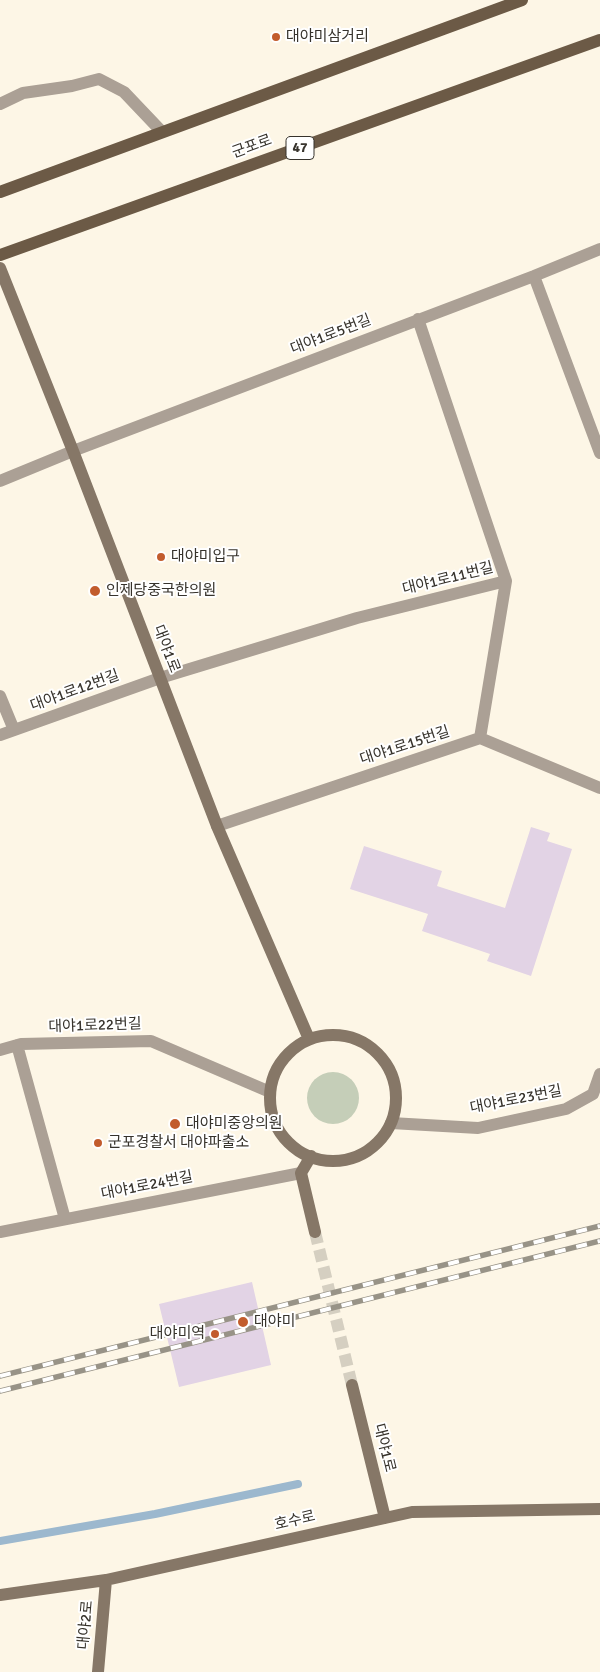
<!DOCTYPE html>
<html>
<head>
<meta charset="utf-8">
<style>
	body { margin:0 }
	canvas { display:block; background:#fdf6e6 }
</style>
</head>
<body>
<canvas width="600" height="1672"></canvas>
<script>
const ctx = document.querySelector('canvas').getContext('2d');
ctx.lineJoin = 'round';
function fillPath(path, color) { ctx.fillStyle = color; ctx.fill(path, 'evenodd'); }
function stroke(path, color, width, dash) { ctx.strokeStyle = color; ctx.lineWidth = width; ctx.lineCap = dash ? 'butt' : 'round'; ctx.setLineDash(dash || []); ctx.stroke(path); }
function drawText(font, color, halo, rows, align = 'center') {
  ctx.font = font + ' Signika,"Noto Sans KR",sans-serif'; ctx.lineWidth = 4; ctx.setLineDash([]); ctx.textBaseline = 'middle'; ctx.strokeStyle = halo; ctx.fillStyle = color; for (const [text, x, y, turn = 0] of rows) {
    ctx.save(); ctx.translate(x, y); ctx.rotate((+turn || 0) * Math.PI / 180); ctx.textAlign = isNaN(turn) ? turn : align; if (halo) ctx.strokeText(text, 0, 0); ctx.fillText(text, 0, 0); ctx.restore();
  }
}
const green = new Path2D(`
	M307 1098a26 26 0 1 1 52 0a26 26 0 1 1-52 0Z`);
const stream = new Path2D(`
	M0,1541L155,1514L298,1484`);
const building = new Path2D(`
	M531,827L550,833L547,841L572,849L531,976L487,961L490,954L422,931L428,914L350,889L364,846L442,871L437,886L505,908Z
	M252,1282L271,1365L179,1387L159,1304Z`);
const secondaryTunnel = new Path2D(`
	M315,1232L352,1385`);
const lane = new Path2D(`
	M0,104L23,93L72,86L99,79L124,92L162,132`);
const street = new Path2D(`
	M534,276L600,453
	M0,481L73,451L534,276L600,249
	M0,696L14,730
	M0,735L160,678L357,618L506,581L418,319
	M480,738L506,581
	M217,826L480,738L600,788
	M17,1045L65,1219
	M0,1050L21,1044L151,1041L270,1092
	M391,1123L478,1128L566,1109L593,1094L600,1074
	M0,1232L301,1173`);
const secondary = new Path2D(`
	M0,268L73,451L217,826L309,1039
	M270 1098a63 63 0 1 1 126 0a63 63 0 1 1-126 0Z
	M311,1156L301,1173L315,1232
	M352,1385L385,1518
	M0,1595L106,1580L412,1512L600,1509
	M98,1672L106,1580`);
const primary = new Path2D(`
	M0,192L522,0
	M0,255L600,40`);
const rail = new Path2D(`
	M0,1376L600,1226
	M0,1391L600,1241`);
const markers = [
	[276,37,5,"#c25c2d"],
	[161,557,5,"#c25c2d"],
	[95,591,6,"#c25c2d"],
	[175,1124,6,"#c25c2d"],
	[98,1143,5,"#c25c2d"],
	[243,1322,6,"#c25c2d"],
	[215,1334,5,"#c25c2d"]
];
const shields = [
	[300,148,28]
];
const shieldNames = [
	["47",300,148]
];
const poiNames = [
	["대야미삼거리",286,37],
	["대야미입구",171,557],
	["인제당중국한의원",106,591],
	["대야미중앙의원",186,1124],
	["군포경찰서 대야파출소",108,1143],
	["대야미",254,1322],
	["대야미역",205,1334,"right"]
];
const streetNames = [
	["군포로",252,147,-20],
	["대야1로5번길",331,335,-21],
	["대야1로11번길",448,579,-14],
	["대야1로",166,649,69],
	["대야1로12번길",75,691,-20],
	["대야1로15번길",405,746,-18],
	["대야1로22번길",95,1026,-2],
	["대야1로23번길",516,1100,-11],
	["대야1로24번길",147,1186,-11],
	["대야1로",384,1448,76],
	["호수로",295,1521,-13],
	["대야2로",86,1625,-85]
];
fillPath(green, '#c5ceb8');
stroke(stream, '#9cb8ce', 8);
fillPath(building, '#e2d3e5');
stroke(secondaryTunnel, '#d5cfc1', 12, [12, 6]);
stroke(lane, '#aba095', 12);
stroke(street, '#aba095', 12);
stroke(secondary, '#867767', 12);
stroke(primary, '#6c5a46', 12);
stroke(rail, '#989387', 5.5);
stroke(rail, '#fff', 4, [11]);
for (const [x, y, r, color] of markers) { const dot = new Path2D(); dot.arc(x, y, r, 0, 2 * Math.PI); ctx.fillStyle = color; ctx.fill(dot); stroke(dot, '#fff', 2); }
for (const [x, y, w] of shields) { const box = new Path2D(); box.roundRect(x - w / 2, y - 11.5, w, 23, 4); ctx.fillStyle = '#fff'; ctx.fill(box); stroke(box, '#37332c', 1); }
drawText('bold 14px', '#37332c', null, shieldNames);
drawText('15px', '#37332c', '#fff', poiNames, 'left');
drawText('15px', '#37332c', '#fff', streetNames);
</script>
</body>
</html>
